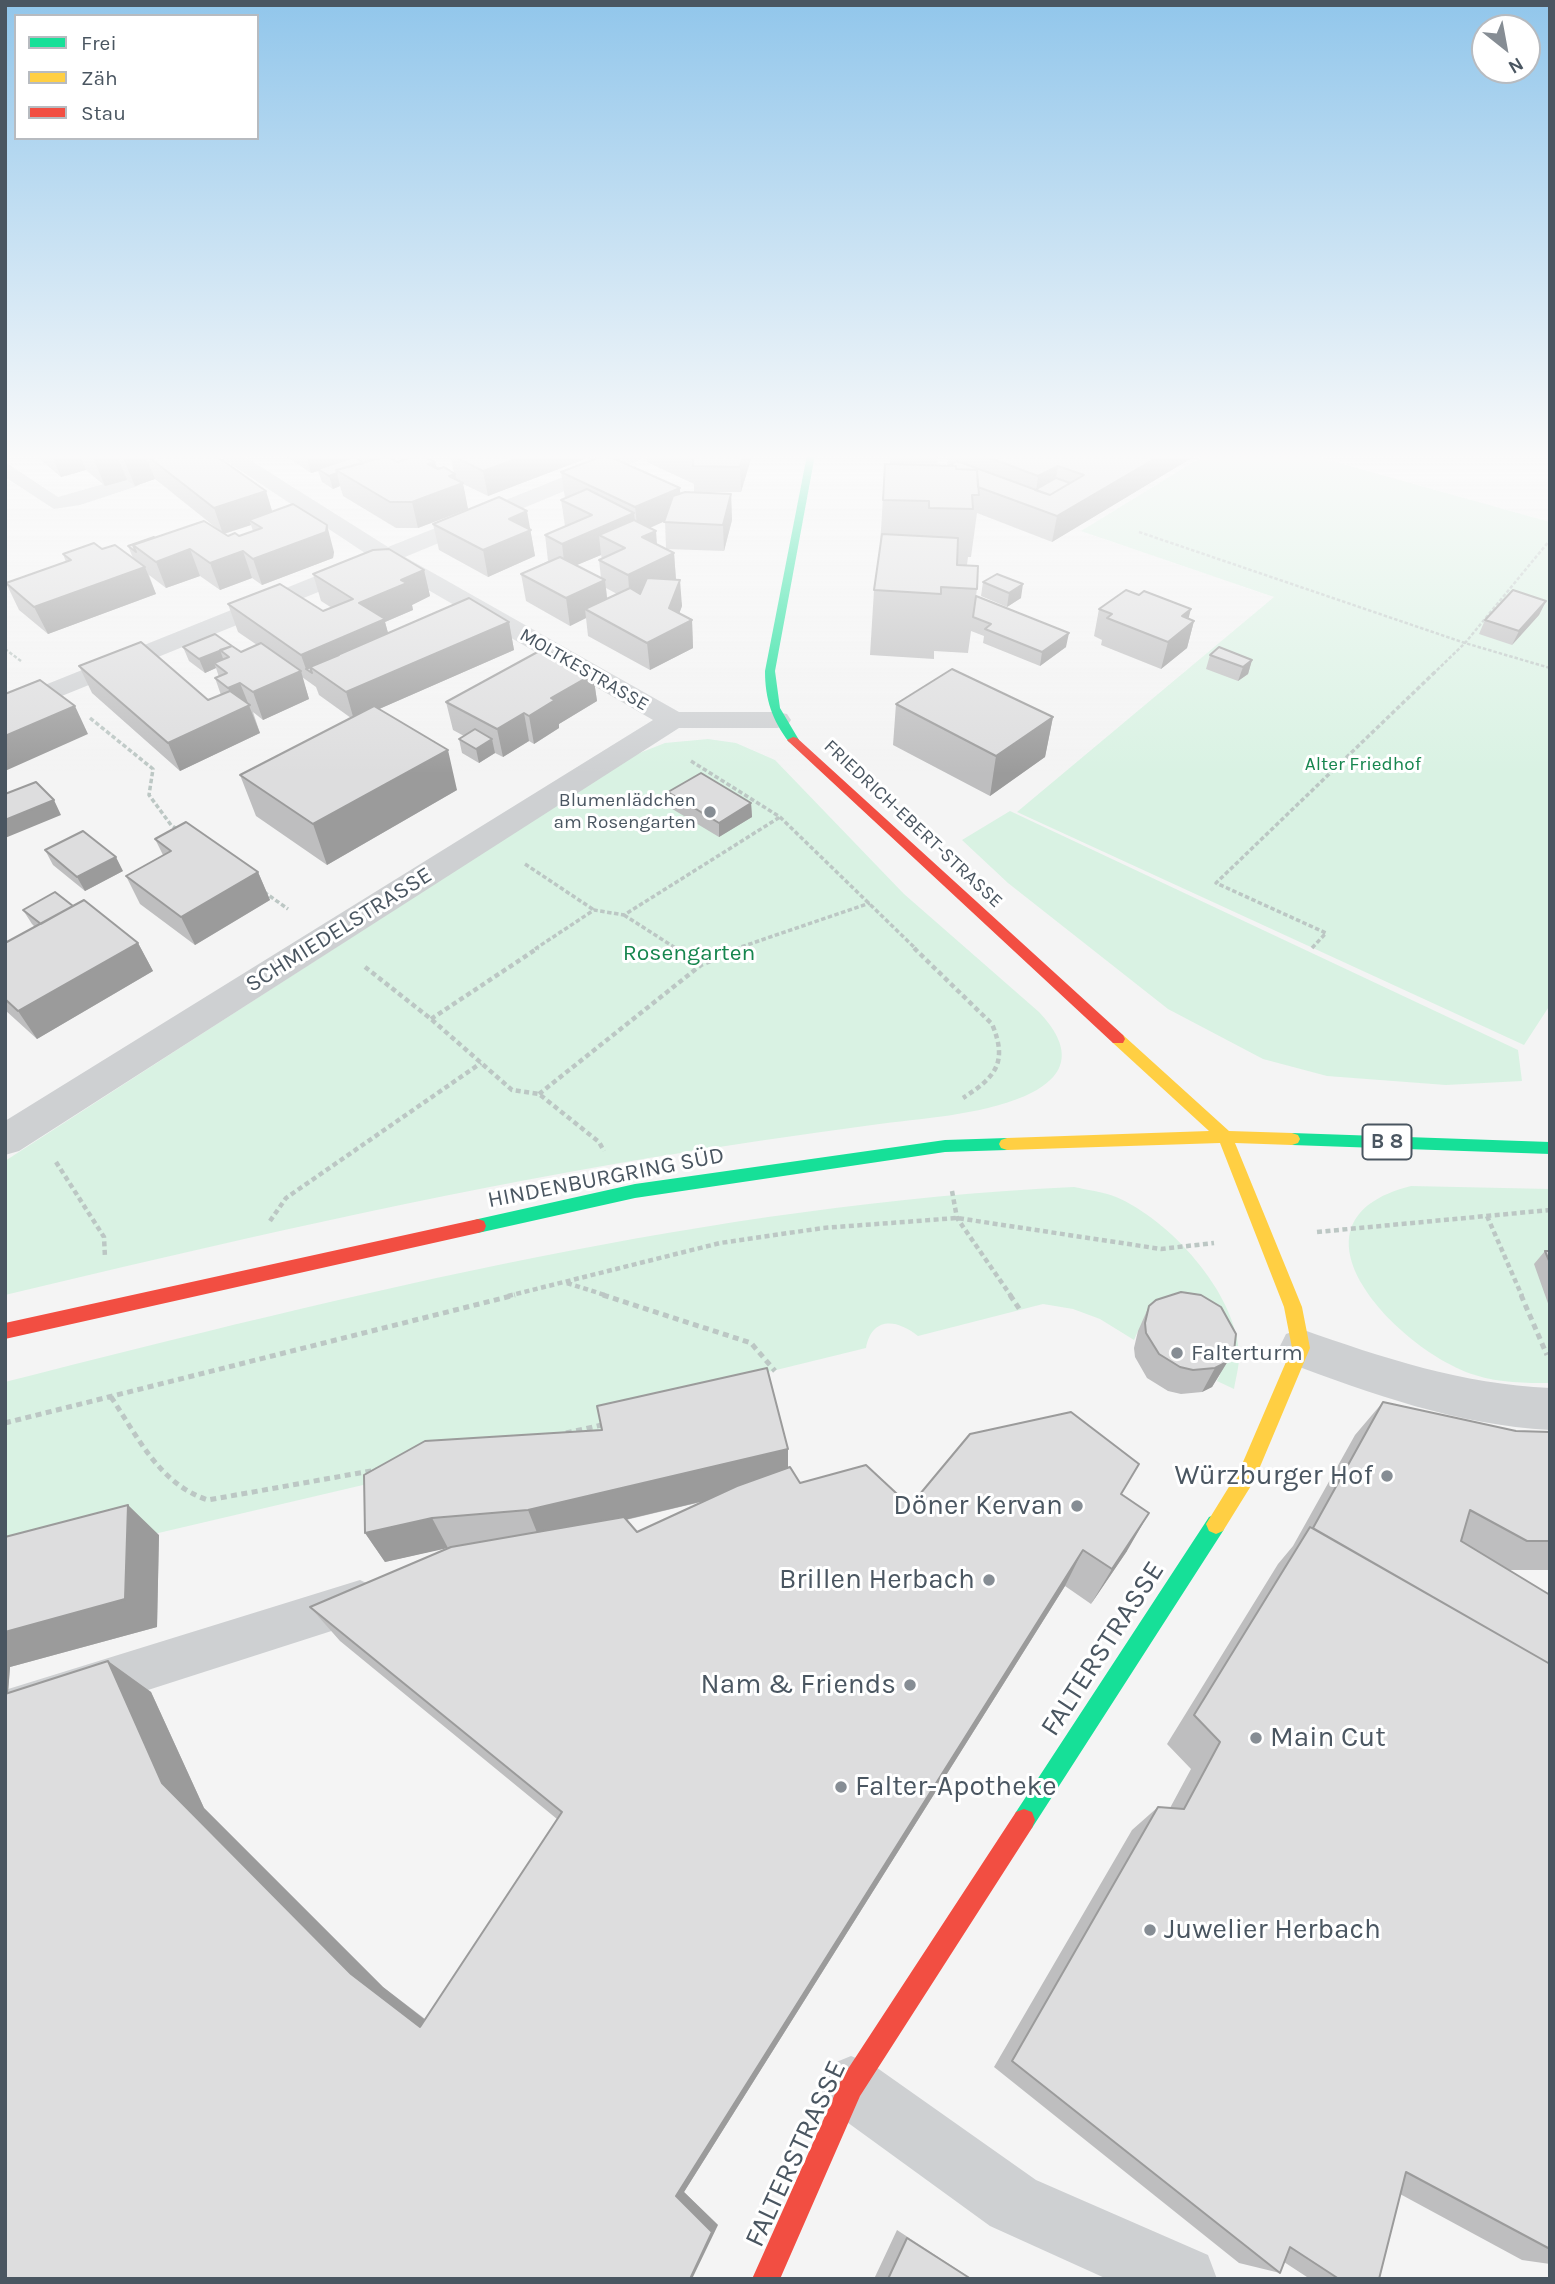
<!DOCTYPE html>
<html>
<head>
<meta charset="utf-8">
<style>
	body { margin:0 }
	#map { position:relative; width:1555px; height:2284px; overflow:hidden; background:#f4f4f4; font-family:Karla,sans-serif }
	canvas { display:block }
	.frame { position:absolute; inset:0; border:7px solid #4a5661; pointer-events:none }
	.legend { position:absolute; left:14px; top:14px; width:245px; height:126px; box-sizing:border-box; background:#fff; border:2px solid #b7bbc0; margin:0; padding:9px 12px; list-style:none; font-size:21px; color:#4a5661 }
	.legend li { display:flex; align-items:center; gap:14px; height:35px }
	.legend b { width:35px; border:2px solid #b7bbc0 }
	.north { position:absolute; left:1471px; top:14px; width:70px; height:70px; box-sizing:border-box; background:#fff; border:2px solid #b7bbc0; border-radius:50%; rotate:149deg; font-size:19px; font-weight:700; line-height:28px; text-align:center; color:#4a5661 }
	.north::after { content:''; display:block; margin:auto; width:24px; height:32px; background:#868d94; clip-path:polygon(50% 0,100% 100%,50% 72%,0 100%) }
</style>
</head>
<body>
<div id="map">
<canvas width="1555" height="2284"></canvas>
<div class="frame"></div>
<ul class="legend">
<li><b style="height:9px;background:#16e098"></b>Frei</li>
<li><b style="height:9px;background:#ffcf43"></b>Zäh</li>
<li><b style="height:9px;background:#f24e42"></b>Stau</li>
</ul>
<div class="north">N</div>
</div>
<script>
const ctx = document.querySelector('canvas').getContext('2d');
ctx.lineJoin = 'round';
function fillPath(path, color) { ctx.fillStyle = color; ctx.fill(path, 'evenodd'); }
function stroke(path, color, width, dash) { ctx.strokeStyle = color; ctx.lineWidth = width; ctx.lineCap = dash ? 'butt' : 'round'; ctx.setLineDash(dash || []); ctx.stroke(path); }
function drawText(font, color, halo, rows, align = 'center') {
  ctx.font = font + ' Karla,sans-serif'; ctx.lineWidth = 6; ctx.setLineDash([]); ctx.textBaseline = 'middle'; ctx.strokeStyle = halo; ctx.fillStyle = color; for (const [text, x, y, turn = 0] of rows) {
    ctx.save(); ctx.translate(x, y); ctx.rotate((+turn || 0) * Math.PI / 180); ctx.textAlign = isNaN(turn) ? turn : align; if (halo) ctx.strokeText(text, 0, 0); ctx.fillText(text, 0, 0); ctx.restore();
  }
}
const green = new Path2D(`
	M1205,455H1310L1550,522V1005L1524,1045L1017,812L1274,597L1081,531Z
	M708,739L736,743L775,760L904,894L1039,1012C1071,1046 1072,1075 1025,1096C977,1116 922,1118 872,1125C797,1135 723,1146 649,1158C433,1194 218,1244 5,1295V1161L632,756L665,743Z
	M1010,811L1518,1050L1522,1081L1446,1085L1327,1076L1263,1059L1168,1009L1008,883L962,840Z
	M1411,1186L1550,1189V1383C1525,1383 1500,1383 1475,1375C1399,1351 1272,1221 1411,1186Z
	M1074,1187C1088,1190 1104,1192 1116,1197C1170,1220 1235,1292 1239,1352C1240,1363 1236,1377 1234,1389L1217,1381L1220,1375L1138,1331L1134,1340L1100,1319L1073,1309L1043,1304L918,1336C897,1319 872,1316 866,1348L768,1372L773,1394L444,1466L5,1569V1382C356,1293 712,1204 1074,1187Z`);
const pathFar3 = new Path2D(`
	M1139,532L1465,643L1550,668
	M5,649L21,661
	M1433,674L1465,643L1550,540`);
const pathFar2 = new Path2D(`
	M90,718L153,769L149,795L171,825L180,831
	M691,761L780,817L916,949
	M525,864L594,910
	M264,892L288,909
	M624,915L677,949
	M1312,948L1326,933L1216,883L1435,672
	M535,949L594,910L624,915L780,817
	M735,949L870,903`);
const pathFar1 = new Path2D(`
	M674,948L701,965
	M914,948L992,1024C1008,1062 996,1077 963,1098
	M365,967L431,1019L512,1090L539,1094L599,1142L604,1151
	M431,1019L538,948
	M539,1094L701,965L740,948
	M56,1162L104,1237L105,1258
	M952,1191L957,1218L1011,1296
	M1487,1216L1522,1296
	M270,1221L286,1198L481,1063
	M1317,1232L1550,1210
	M567,1283L608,1296
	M508,1296L720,1243L823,1228L957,1218L1161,1249L1214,1243`);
const path = new Path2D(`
	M603,1295L751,1343L775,1371
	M1010,1295L1020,1310
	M1521,1295L1547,1355
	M111,1397C138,1437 159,1484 208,1500L376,1470
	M5,1423L515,1295
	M566,1433L606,1424`);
const lane = new Path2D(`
	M5,462L58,497L131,476L140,482L138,486L80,505L54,509L5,477Z
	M360,1580L375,1587L382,1602L375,1617L5,1736V1690Z`);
const street = new Path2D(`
	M217,455H242L388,547L618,455H645L642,459L405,557L679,712H777L787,714L791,720L787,726L777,728H679L19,1151L5,1155V1121L653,720L385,565L5,719V701L368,555Z
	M1301,1329C1383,1358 1462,1384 1550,1388V1430C1457,1425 1372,1394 1286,1362L1279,1348L1286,1334Z
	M851,2056L873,2065L1036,2180L1208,2255L1217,2279H1107L990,2226L829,2109L820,2087L829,2065Z`);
const fast = new Path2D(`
	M807,455H815L775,671L780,708L799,740L793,743L789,742C772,720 765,699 765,671Z
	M1292,1133L1550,1142V1154L1292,1145L1286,1143L1284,1139L1286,1135Z
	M1007,1138L1013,1140L1015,1144L1013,1148L1007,1150L945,1152L635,1198L478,1233L472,1231L470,1226L472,1221L478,1219L635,1184L945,1140Z
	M1216,1514L1223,1517L1226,1524L1223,1531L1032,1828L1024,1831L1016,1828L1013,1820L1016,1812L1209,1517Z`);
const slow = new Path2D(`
	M1118,1034L1123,1035L1229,1131L1292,1133L1298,1135L1300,1139L1298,1143L1292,1145L1235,1143L1302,1307L1310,1348L1254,1481L1223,1531L1216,1534L1209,1531L1206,1524L1240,1469L1292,1348L1284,1307L1220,1143L1007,1150L1001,1148L999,1144L1001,1140L1007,1138L1209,1131L1113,1043L1111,1039L1113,1035Z`);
const jam = new Path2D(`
	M793,737L797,738L1123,1035L1125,1039L1123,1043H1113L789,742L787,740Z
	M478,1219L484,1221L486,1226L484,1231L478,1233L5,1339V1323Z
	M1024,1809L1032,1812L1035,1820L1032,1828L860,2096L780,2279H752L842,2078L1016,1812Z`);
const wall = new Path2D(`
	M35,455H215L266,491L272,512L334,552L333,558L262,585L252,578L220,590L200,576L166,588L149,575L156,594L48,634L19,610L6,583L66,562L63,554L102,549L133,558L128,546L220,531L155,479L135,486L127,480L105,486L86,470L61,477ZM251,525L253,531L239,536H228L224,534Z
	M284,455H356V458L360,461L359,455H416L435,462L436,466L454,473L450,455H589L590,457L488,496L463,484L468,509L418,528H396L343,496L340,486L333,489L322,482L318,471L311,473Z
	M647,455H752L741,492H694V484L647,462Z
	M890,455H938L937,466H947L948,455H1068L1074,457L1078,455H1196L1195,456L1052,542L977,513L971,557H968L967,565L977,589L976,596L1066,647L1040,666L983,643L984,636L971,631L968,653L934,651V659L870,655L874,590L880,546L885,464H890Z
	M561,472L680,488V493L731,494L732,520L724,551L666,549L665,521L650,528L657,545L674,553L676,579L682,606L679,614L692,620L693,648L650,670L588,636L586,618L570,626L526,601L521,574L548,561L545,535L565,526L561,500L565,498ZM601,555L602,559L599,560L601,578L577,565ZM606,588L617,594L607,598Z
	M433,524L530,529L535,556L488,577L439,550Z
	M424,570L430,596L412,605L413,610L385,622L388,633L509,622L514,650L379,709L457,790L327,865L256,816L240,775L351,718L319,695L316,687L302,677L309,699L263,720L253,712L260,733L180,771L92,693L79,666L208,700L221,695L215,678L219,677L216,668L205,673L189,661L183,647L241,652L257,645L238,632L228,604L323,611L332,608L321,601L313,574Z
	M983,582L1021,598L1007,607L981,596Z
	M1546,601L1539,615L1512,645L1479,634L1485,620Z
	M1099,609L1188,619L1194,621L1187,648L1161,669L1101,645L1102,640L1094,636Z
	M1210,655L1252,660L1248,674L1238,681L1206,669Z
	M593,674L597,701L559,724V728L534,744L529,741L503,757L495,753L479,763L462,753L459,739L464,736L453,730L446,702Z
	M896,704L1053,717L1045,757L990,796L893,745Z
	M668,792L751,803L752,817L719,837L669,807Z
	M155,839L258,872L270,900L195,945L140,904L126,876L163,855Z
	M45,850L123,871L85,891L53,865Z
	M73,906L138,943L153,971L37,1039L5,1010V943L35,927L32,924L23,910Z
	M1545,1251H1550V1309L1534,1264Z
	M1149,1306L1234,1351L1212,1387L1202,1392L1181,1394L1168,1391L1147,1378L1135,1357L1134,1348L1138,1331Z
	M1383,1402L1516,1431L1550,1432V1570H1509L1550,1595V2264L1522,2260L1400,2194L1379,2279H1310L1284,2262L1280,2273L1239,2263L994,2067L1132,1830L1158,1807L1170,1808L1191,1769L1167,1744L1278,1564L1293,1546L1355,1435Z
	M788,1449V1468L800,1483L910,1506L1122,1495L1127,1551L1091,1604L1065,1586L684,2192L718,2225L5,2279V1537L159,1535L157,1627L10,1667L8,1693L108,1661L151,1692L204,1808L383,1987L425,2019L557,1819L340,1641L310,1607L450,1547L385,1562L365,1533L364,1475ZM705,1501L637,1532L626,1520Z
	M897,2230L972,2279H874Z`);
const shadedWall = new Path2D(`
	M52,455H79L86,470L61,477Z
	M92,455H117L127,480L105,486Z
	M122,455H145L155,479L135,486Z
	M306,455H356L357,458L318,469V471L311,473Z
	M527,455H589L590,457L488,496L483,471Z
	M744,455H752L741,492L740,467Z
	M1161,455H1196L1195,456L1052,542L1057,516Z
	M435,462L437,474L428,464Z
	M1058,466L1054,491L1036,494L1038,476Z
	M337,473L340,486L333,489L329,476Z
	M455,474L458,485L463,483L468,509L418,528L412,502L449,476Z
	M680,488L681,514L638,533L635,507Z
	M266,491L274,517L249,520L251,525L223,534L214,508Z
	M731,494L732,520L724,551L723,525Z
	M527,511L535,556L488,577L483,550L509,519Z
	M634,513L637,539L599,535L601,555L565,570L562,544Z
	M327,525L334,552L333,558L262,585L253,559Z
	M656,531L658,557L642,537Z
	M190,549L200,576L166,588L156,562Z
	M243,551L252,578L220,590L210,563Z
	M674,553L676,580L630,601L628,575Z
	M145,567L156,594L48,634L34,607Z
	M424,570L430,596L412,605L413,610L385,622L392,647L306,669L301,655L359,603L401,580Z
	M605,580L608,607L585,609L586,618L570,626L566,598Z
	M680,580L682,606L673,630L692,620L693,648L650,670L647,643L669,608Z
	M1023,584L1021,598L1007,607L1009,593Z
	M1546,601L1539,615L1512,645L1519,631Z
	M1191,609L1186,628L1194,621L1187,648L1161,669L1168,642L1182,616Z
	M509,622L514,650L354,720L346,692Z
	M1069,633L1066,647L1040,666L1042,652Z
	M220,650L225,664L214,663L216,668L205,673L199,659Z
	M1252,660L1248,674L1238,681L1243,667Z
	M301,671L309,699L263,720L253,692Z
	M593,674L597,701L559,724V728L534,744L529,716L551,698Z
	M240,683L260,733L180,771L168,743L237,711L228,688Z
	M75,706L88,734L5,771V736Z
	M524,713L529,741L503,757L497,729Z
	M1053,717L1045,757L990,796L996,756Z
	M492,739L495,753L479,763L476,749Z
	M448,750L457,790L327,865L313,824Z
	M54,800L61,815L5,838V820Z
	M751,803L752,817L719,837V823Z
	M116,857L123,871L85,891L77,877Z
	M258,872L270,900L195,945L181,917Z
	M138,943L153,971L37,1039L18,1011Z
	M1234,1351L1212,1387L1202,1392L1215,1368Z
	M788,1449V1481L540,1540L528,1510Z
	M128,1505L159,1535L157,1627L10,1667L8,1693L5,1694V1632Z
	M1149,1513L1127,1551L1091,1604L1112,1569Z
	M432,1518L448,1548L385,1562L365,1533Z
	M1083,1550L1065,1586L684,2192L718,2225L692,2279H690L676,2196Z
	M108,1661L151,1692L204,1808L383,1987L446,2036L420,2027L351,1974L162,1783Z`);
const building = new Path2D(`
	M146,455H215L266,491L214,508Z
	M365,455H417L397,462L387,456L374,460Z
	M419,455H422L435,462L428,464L438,469L444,467L455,474L449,476L463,483L412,502H390L336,470L387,456L397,462Z
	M451,455H527L483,471Z
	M605,455H606L680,488L635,507L561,472Z
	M684,455H744L740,467L693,466V459Z
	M982,455H1068L1074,457L1078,455H1161L1057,516L978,487L977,470L956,469V466H949L957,461L1050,495L1084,475L1058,466L1038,476Z
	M354,457L364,463L336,470L337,473L329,476L318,469Z
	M885,464L956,466V469L977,470L979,495H972L973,509L929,508V501L883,500Z
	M1056,478L1070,483L1050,495L1035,490Z
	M587,489L634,513L562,544L545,535L592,515L561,500Z
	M685,492L731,494L723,525L664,522L673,496Z
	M499,497L527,511L509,519L531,530L483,550L433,524Z
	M293,504L327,525L326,532L253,559L243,551L210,563L190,549L156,562L133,545L204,521L228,536L235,533L239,536L262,528L249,520Z
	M634,520L656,531L642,537L674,553L628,575L599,560L625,548L599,535Z
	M882,534L958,538L957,565L978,566L977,589L941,587V594L874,590Z
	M154,537L133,545L136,552L128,546Z
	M94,543L102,549L115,545L145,567L34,607L6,583L71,560L63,554Z
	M389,549L424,570L401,580L407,583L359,603L385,619L301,655L228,604L280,584L323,611L353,599L313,574L373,550Z
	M560,557L605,580L566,598L521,574Z
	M997,574L1023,584L1009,593L983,582Z
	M647,578L680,580L669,608L692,620L647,643L585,609L630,588L640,594Z
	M1126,590L1139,595L1144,591L1191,609L1182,616L1194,621L1168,642L1107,618L1112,614L1099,609Z
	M1513,590L1546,601L1519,631L1485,620Z
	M976,596L1069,633L1042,652L985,629L991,624L973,617Z
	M469,598L509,622L346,692L310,667Z
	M215,634L232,646L199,659L183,647Z
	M141,642L208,700L230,691L250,705L168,743L79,666Z
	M261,643L301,671L253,692L240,683L228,688L215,678L227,673L214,663L229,657L220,650L232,646L241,652Z
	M1219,647L1252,660L1243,667L1210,655Z
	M543,649L593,674L551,698L555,700L529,716L524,713L497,729L446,702Z
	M338,654L339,655L310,667L312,673L306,669Z
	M952,669L1053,717L996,756L896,704Z
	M40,680L75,706L5,736V694Z
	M374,706L448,750L313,824L240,775Z
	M475,729L492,739L476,749L459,739Z
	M701,773L751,803L719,823L668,792Z
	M36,782L54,800L5,820V806L6,805L5,804V794Z
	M186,822L258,872L181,917L126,876L171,851L155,839Z
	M83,831L116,857L77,877L45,850Z
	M55,892L73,906L41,924L23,910Z
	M84,900L138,943L18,1011L5,999V943Z
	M1545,1251H1550V1263Z
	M1181,1292L1201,1295L1221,1307L1236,1334L1234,1351L1225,1363L1215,1368L1193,1370L1180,1367L1159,1354L1146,1333L1145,1323L1149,1306L1156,1300Z
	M767,1368L788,1449L528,1510L432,1518L365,1533L364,1475L425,1441L602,1430L597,1406Z
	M1383,1402L1516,1431L1550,1432V1541H1527L1470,1510L1461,1541L1550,1595V1664L1313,1528Z
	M1071,1412L1139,1464L1121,1494L1149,1513L1112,1569L1083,1550L676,2196L712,2232L690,2279H5V1694L108,1661L162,1783L351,1974L420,2027L562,1812L310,1607L451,1547L624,1517L637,1532L737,1486L790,1467L800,1483L866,1465L910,1506L970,1434Z
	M128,1505L125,1599L5,1632V1537Z
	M1310,1527L1550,1664V2249L1406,2172L1379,2279H1339L1290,2247L1280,2273L1012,2061L1158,1807L1184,1809L1220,1742L1194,1715Z
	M907,2238L971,2279H888Z`);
const markers = [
	[710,812,7,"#868d94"],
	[1177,1353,7,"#868d94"],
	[1387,1476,7,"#868d94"],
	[1077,1506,7,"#868d94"],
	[989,1580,7,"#868d94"],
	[910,1685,7,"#868d94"],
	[1256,1738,7,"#868d94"],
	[841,1787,7,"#868d94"],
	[1150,1930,7,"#868d94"]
];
const farStreetnames = [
	["MOLTKESTRASSE",584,670,30],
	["FRIEDRICH-EBERT-STRASSE",913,824,43]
];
const farParknames = [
	["Alter Friedhof",1363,765]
];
const farPoinames = [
	["Blumenlädchen",696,801],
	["am Rosengarten",696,823]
];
const shields = [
	[1387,1142,49]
];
const shieldNames = [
	["B 8",1387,1142]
];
const streetNames = [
	["SCHMIEDELSTRASSE",339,930,-32],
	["HINDENBURGRING SÜD",606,1178,-11]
];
const parkNames = [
	["Rosengarten",689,953]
];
const poiNames = [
	["Falterturm",1191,1353]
];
const nearPoinames = [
	["Würzburger Hof",1373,1476],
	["Döner Kervan",1063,1506],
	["Brillen Herbach",975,1580],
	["Nam & Friends",896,1685],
	["Main Cut",1270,1738,"left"],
	["Falter-Apotheke",855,1787,"left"],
	["Juwelier Herbach",1164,1930,"left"]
];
const nearStreetnames = [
	["FALTERSTRASSE",1103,1649,-57],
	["FALTERSTRASSE",796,2154,-65]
];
fillPath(green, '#d9f2e3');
stroke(pathFar3, '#bcc7c4', 2.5, [3.5, 2]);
stroke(pathFar2, '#bcc7c4', 3.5, [4.5, 2.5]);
stroke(pathFar1, '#bcc7c4', 4.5, [5, 3.5]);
stroke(path, '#bcc7c4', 5, [6, 4.5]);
fillPath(lane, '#ced0d2');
fillPath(street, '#ced0d2');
fillPath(fast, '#16e098');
fillPath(slow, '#ffcf43');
fillPath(jam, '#f24e42');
fillPath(wall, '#bebebf');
fillPath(shadedWall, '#9b9b9b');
fillPath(building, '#ddddde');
stroke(building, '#9b9b9b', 2);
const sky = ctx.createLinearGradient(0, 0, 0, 774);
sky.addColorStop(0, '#91c6eb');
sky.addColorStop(0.59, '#fafafa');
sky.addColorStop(1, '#fafafa00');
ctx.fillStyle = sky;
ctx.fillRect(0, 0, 1555, 774);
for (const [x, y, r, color] of markers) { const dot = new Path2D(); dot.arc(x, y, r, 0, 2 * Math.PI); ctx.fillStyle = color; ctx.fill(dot); stroke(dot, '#fff', 2.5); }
drawText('19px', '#4a5661', '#fff', farStreetnames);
drawText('19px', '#17864f', '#fff', farParknames);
drawText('19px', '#4a5661', '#fff', farPoinames, 'right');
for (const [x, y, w] of shields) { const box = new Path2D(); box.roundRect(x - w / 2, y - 17.5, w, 35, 5); ctx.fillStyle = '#fff'; ctx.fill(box); stroke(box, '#4a5661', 2); }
drawText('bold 21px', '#4a5661', null, shieldNames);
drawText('23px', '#4a5661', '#fff', streetNames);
drawText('23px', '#17864f', '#fff', parkNames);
drawText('23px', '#4a5661', '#fff', poiNames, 'left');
drawText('28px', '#4a5661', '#fff', nearPoinames, 'right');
drawText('28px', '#4a5661', '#fff', nearStreetnames);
</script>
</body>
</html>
